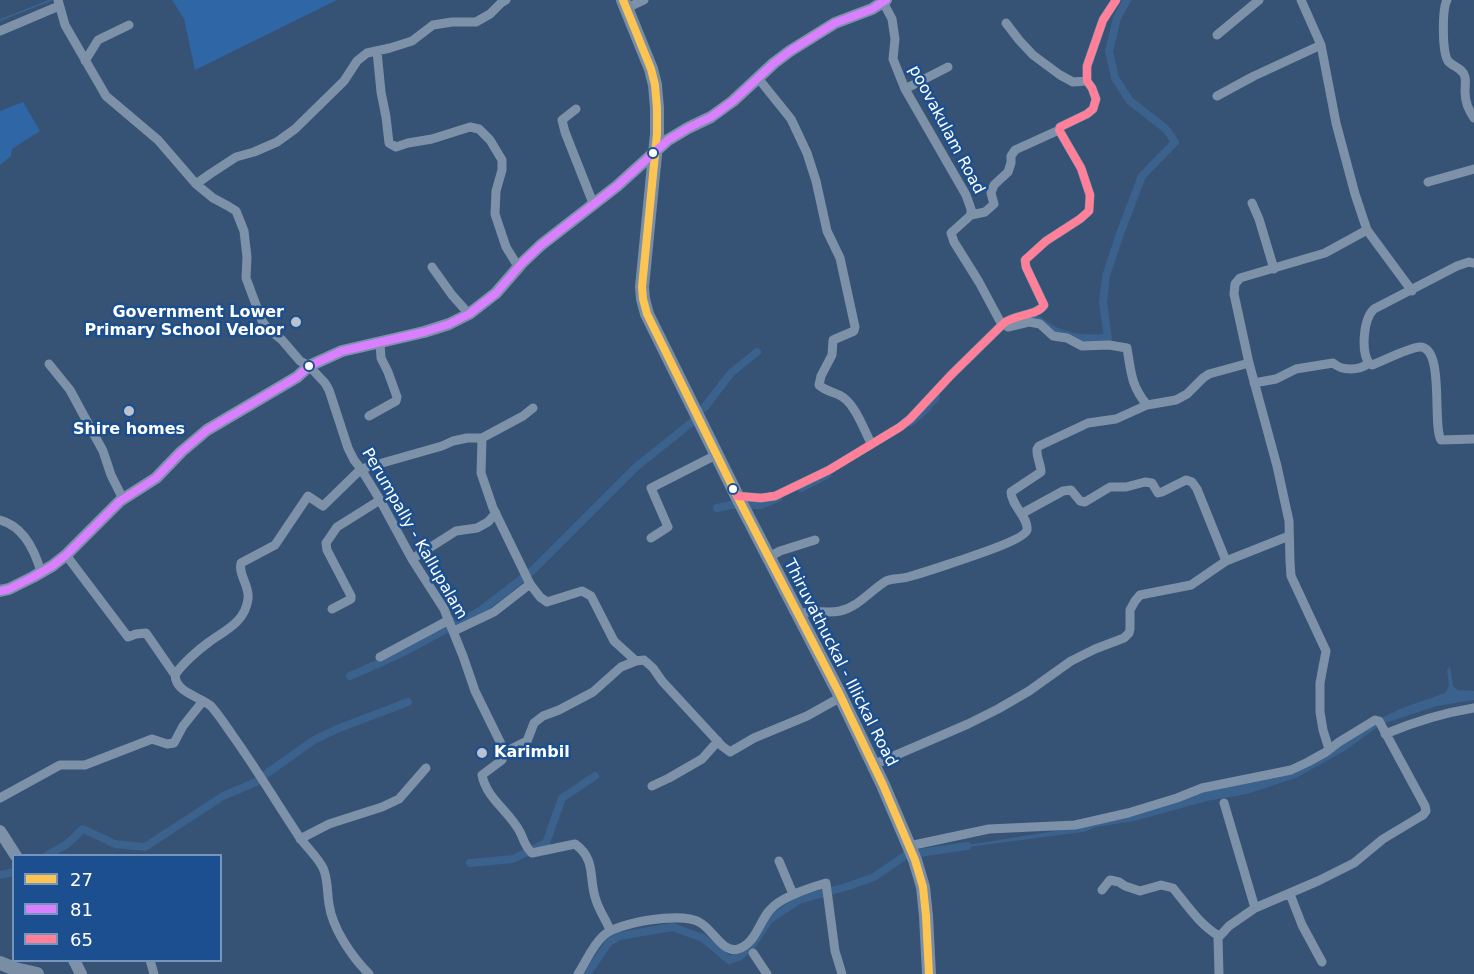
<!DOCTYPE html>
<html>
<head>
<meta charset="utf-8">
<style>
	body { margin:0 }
	#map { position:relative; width:1474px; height:974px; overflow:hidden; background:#365274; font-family:"DejaVu Sans",sans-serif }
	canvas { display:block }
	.legend { position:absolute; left:12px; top:854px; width:210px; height:108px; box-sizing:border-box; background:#1b4f8f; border:2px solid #7695bc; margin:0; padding:8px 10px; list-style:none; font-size:18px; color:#fff }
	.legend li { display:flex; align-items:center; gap:12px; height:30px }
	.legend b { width:30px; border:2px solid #7695bc }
</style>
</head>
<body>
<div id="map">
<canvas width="1474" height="974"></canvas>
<ul class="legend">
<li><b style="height:8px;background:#fcc553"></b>27</li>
<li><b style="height:8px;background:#d880ff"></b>81</li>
<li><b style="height:8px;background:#ff8098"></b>65</li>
</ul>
</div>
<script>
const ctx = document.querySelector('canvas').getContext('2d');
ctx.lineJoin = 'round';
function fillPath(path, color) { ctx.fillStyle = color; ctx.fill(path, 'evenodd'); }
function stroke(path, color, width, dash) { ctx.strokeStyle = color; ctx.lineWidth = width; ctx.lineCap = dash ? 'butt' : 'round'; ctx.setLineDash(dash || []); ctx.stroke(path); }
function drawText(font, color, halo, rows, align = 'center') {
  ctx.font = font + ' "DejaVu Sans",sans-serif'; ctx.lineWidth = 5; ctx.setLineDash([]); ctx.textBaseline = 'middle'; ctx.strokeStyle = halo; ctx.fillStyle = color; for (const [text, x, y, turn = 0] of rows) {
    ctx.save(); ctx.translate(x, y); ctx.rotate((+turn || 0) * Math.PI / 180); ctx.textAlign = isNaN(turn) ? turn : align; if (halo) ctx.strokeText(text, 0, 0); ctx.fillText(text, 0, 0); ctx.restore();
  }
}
const green = new Path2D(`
	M172,0H337L195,70L184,19Z
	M23,102L40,131L12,149L11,156L0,165V111Z`);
const water = new Path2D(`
	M1450,666L1453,686L1458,690L1474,691V700L1437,706L1385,723L1376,728L1346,750L1298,777L1247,794L1207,801L1134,821L1096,827L1084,832L906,855L1073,828L1194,793L1286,773L1379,719L1402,708L1445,693L1449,686L1447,670Z`);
const stream = new Path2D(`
	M0,20L51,0`);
const canal = new Path2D(`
	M1025,319C1040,317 1040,323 1051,329C1070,339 1087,339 1108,338L1103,303L1106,276L1121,231L1142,176L1175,142L1166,129L1130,101L1115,78L1109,51L1117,18L1127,0
	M704,408L731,373L757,352
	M911,422L922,413L936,397
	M801,488L827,475
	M717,508L731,505H761L778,498
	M350,676L400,654L480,611L532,571L636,467L696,419
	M266,774L314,740L337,729L408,702
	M46,856L67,844L83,829L115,844L145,847L223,796L256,782
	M470,863L513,859L546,843L562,798L595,776
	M0,875L14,872
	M587,974L609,942L620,936L672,927L703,938L729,960L739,957L751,947L769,920L799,900L849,886L874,877L906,855L967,846`);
const minor = new Path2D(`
	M58,0L65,25L106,96L158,140L196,184L213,198L228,206L236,211L244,231L247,257L246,278L262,321L268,329L282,340L300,361L309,366L325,383L329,390L348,448L354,460L361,469L380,500L412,559L444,609L463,656L475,691L505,752
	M1301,0L1321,45L1336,123L1355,194L1367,230L1412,291
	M1447,0C1442,9 1442,52 1448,61C1453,67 1463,68 1465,77C1466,82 1465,87 1465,91C1465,102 1468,109 1474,118
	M883,2L892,19L895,39L893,59L905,89L966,195L971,209V215L951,233L954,242L979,282L1002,325
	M627,8L644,0
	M1006,23L1019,40L1033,55L1060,75L1073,82L1087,81
	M0,31L59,6
	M1217,35L1259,0
	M377,51L381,92L386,117L389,143L396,147L408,143L432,139L470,127L479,129L490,140L502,160V170L496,191L495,214L506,247L519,268
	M85,61L98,40L129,25
	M758,78L791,119L807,153L816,181L827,231L840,258L855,327L854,331L833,340L832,355L821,376L819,385C826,392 837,392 844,398C856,407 864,430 871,443
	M905,89L948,67
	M1217,96L1254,76L1321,45
	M576,109L562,120L565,132L593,203
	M1428,182L1474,169
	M196,184L210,174L236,157L254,152L277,142L295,129L344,81L357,61L367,53L390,48L412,41L433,25L452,22H476L490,14L501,3L506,0
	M1252,203L1259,219L1274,269
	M971,215L985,212L994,204L991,193L994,185L1008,172L1011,163V156L1015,150L1059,130
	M1474,263L1469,262L1457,266L1374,309C1363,319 1361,352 1369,363L1372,365C1383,361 1410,347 1420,347C1445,347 1432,425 1441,440L1474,439
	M432,267L452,295L469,314
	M1004,323L1008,327L1029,322L1040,324L1053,336L1067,338L1082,346L1109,345L1127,348C1131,372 1131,386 1147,405
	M49,364L70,390L103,451L111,475L123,499
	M1254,383L1276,379L1296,369L1333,363C1342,371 1359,371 1369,363
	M369,416L396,401L397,397L388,372L381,358L380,343
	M482,438L481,473L493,508L530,584L540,597L547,602L582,591L591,596L614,641L636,661
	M737,496L761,498L775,496L829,470L900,427L910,419L951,375L1004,323C1016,314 1037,316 1044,305L1026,267L1025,260L1046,241L1080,219L1089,211L1090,195L1081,168L1059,130L1060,127L1087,114L1093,109L1096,99L1092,88L1087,81V66L1103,20L1116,0
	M1021,514L1063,491L1071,490L1080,501L1085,502L1110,487H1126L1145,482L1152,483L1158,493L1162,492L1186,480L1192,482L1197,489L1226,561
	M0,520C23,526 35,551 41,572
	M651,538L668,527L651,488L716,455
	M66,555L128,637L136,634L146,633L175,675C176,693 199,696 211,706C219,715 226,726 233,736C256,768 276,802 298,835C305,846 317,856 323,868C328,878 327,892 329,904C332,928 352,957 369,974
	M769,557L780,551L815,540
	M412,559L456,531L477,528L488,522L496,513
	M332,609L351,599V596L327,550L326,543L337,527L380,500
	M799,614C814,609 826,614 840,611C858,607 870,591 886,581C892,578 901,579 908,577C926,572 943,566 961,560C972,556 1024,540 1027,530C1029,518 1011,505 1011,492L1041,472C1041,464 1036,457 1037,449L1039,446L1088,423L1116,419L1147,405L1176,400L1187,394L1203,378L1209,374L1249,363
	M454,631L494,612L530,584
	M380,657L449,620
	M175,675C182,664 198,650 209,642C226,630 245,622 248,599C250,586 238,575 241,563L275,545L308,496L323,506L361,469L442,446L453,441L467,438H482L523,416L533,408
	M1385,734C1414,722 1443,713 1474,708
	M1329,749L1323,730L1320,712V683L1326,651L1291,576L1290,562L1289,521L1277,466L1249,363L1234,294L1235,284L1240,278L1325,253L1367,230
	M505,752L527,741L534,723L543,716L559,710L593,692L621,667L636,661L644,660L653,668L662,681L722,746L730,752L754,738L807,716L841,697
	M505,752L502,760L482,775C486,798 510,812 520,832C524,840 525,847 532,853L575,844C597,860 588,878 596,900C599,910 606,920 610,930
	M873,765L968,724L998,709L1029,691L1071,661L1095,649L1124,638L1129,633L1130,629V610L1135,601L1140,595L1191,585L1226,561L1289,536
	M652,786L669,778L702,759L718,741
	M0,798L60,765H85L152,739L167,744L174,743L183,726L203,701
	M1224,803L1255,908
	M300,839L329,824L382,807L399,799L426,768
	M909,846L989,829L1075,825L1128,813L1177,798L1202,788L1291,770L1308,762L1326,752L1339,742L1375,720L1379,721L1425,806L1426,811L1423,815L1383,839L1354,863L1318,881L1255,908L1229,926L1218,938L1219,974
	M779,861L793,894
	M1102,890L1110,880L1119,882L1125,886L1140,891L1161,885L1173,888C1187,905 1199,924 1219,936
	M1290,894L1302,925L1322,962
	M753,953L767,974
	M150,960L154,974
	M578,974C586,962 592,946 603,936C617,922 681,912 699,922C712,928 723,954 738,949C755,944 759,923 769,911C780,897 809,888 826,883L835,951L842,974`);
const tertiary = new Path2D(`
	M0,591L9,589L33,577L52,566L66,555L120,501L156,478L181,452L207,430L297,377L309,366L342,351L424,332L449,324L469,314L496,293L522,263L541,245L617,186L668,140L688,128L711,117L733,101L774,63L790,51L835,23L872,9L886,0
	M0,831L16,856
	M74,960L81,974`);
const secondary = new Path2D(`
	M623,0L651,69L655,85L657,108V134L642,287L643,299L647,314L737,496L838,691L883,785L915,860L923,887L926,916L929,974
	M0,963L15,969L37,974`);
const bus1 = new Path2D(`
	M623,0L651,69L655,85L657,108V134L642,287L643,299L647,314L737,496L838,691L883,785L915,860L923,887L926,916L929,974`);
const bus2 = new Path2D(`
	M0,591L9,589L33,577L52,566L66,555L120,501L156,478L181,452L207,430L297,377L309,366L342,351L424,332L449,324L469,314L496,293L522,263L541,245L617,186L668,140L688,128L711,117L733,101L774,63L790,51L835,23L872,9L886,0`);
const bus3 = new Path2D(`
	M737,496L761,498L775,496L829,470L900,427L910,419L951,375L1004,323C1016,314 1037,316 1044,305L1026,267L1025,260L1046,241L1080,219L1089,211L1090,195L1081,168L1059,130L1060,127L1087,114L1093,109L1096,99L1092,88L1087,81V66L1103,20L1116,0`);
const markers = [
	[653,153,5,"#fff"],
	[296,322,6,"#b9c2ce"],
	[309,366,5,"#fff"],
	[129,411,6,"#b9c2ce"],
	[733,489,5,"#fff"],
	[482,753,6,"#b9c2ce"]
];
const streetNames = [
	["poovakulam Road",946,130,62],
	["Perumpally - Kallupalam",414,534,60],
	["Thiruvathuckal - Illickal Road",840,663,63]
];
const poiNames = [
	["Government Lower",284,313],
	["Primary School Veloor",284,331],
	["Shire homes",129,430,"center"],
	["Karimbil",494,753,"left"]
];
fillPath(green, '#2f66a5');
fillPath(water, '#3b618d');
stroke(stream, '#3b618d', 2);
stroke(canal, '#3b618d', 8);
stroke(minor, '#7d92a8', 9);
stroke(tertiary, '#7d92a8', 12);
stroke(secondary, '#798da4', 14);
stroke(bus1, '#fcc553', 8);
stroke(bus2, '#d880ff', 8);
stroke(bus3, '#ff8098', 8);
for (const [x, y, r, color] of markers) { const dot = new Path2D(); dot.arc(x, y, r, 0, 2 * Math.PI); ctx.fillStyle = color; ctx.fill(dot); stroke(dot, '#1b4f8f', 2); }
drawText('16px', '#fff', '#1b4f8f', streetNames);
drawText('bold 16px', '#fff', '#1b4f8f', poiNames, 'right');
</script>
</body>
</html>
